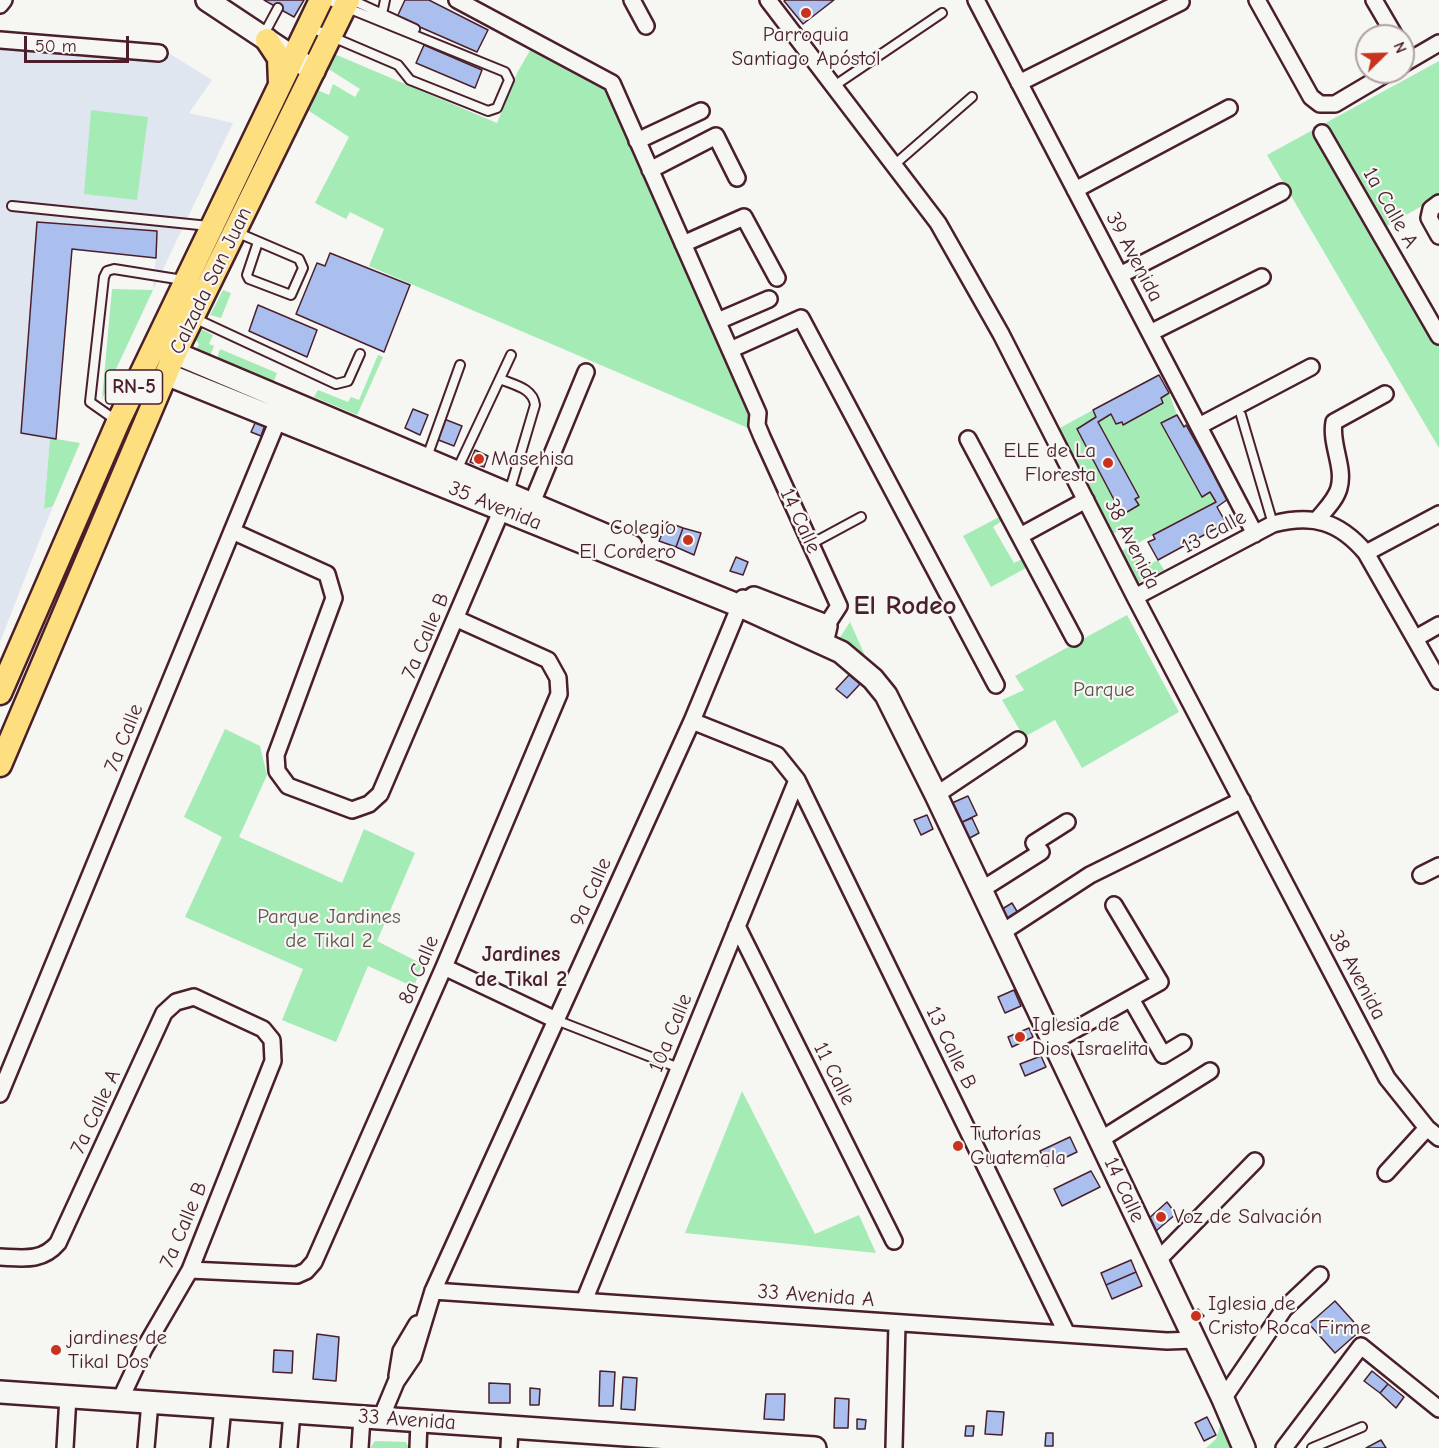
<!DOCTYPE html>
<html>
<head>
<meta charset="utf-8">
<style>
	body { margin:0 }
	#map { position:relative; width:1439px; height:1448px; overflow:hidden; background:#f6f6f2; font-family:"Comic Neue",sans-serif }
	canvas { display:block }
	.north { position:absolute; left:1355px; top:24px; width:60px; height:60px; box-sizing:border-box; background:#f6f6f2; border:2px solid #b1a0a2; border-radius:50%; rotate:67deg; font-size:16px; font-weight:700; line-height:24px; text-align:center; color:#4a1f2b }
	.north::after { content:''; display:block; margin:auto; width:21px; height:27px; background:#c8321e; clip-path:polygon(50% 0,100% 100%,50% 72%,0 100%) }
	.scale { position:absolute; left:24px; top:36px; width:105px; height:27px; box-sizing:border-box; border:3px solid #4a1f2b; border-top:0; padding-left:8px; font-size:18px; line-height:21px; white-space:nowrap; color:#4a1f2b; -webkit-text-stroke:4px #f6f6f2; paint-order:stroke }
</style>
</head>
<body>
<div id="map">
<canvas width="1439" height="1448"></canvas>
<div class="north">N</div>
<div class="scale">50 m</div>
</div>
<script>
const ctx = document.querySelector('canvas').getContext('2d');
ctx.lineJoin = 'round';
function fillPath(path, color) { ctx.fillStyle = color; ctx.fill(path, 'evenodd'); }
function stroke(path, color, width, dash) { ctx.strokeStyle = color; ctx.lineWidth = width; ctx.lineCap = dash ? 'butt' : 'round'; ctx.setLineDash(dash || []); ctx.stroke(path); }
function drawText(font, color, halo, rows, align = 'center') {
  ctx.font = font + ' "Comic Neue",sans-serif'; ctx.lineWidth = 4.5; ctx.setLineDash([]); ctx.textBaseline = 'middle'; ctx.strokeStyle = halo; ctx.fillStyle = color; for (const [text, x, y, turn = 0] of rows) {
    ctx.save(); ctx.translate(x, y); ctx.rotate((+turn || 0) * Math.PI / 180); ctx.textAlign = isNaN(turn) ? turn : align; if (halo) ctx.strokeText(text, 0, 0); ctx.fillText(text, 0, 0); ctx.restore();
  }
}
const built = new Path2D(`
	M0,34L159,47L212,80L189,113L233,123L153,290L156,258L72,250L56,439L50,438L44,509L53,506L0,642Z`);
const green = new Path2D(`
	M532,47L605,86L753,411L748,428L369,266L384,229L350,212L346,219L315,203L349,137L303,107L313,88L329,95L333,84L355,97L360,89L324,66L332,53L497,123L517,73Z
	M1439,61V196L1387,226L1439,317V448L1267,155Z
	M91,110L148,117L137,200L84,194Z
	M112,289L153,290L102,399Z
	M223,290L231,293L221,318L210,315Z
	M199,328L213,335L209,344L214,346L210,356L196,350L199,344L195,339Z
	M220,349L277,373L273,383L217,359Z
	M378,355L383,357L357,415L314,397L318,390L348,402L351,397L359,400Z
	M1169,393L1177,415L1161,423L1202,497L1210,492L1216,502L1136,544L1147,565L1158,560L1164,570L1138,583L1121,551L1136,544L1128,527L1112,534L1058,429L1093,410L1096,417L1077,429L1139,505L1135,499L1138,496L1098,422L1111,414L1116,424L1122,422L1124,425L1163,404L1161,398Z
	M50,438L80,443L53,506L44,509Z
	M1001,516L1003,520L993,527L1014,563L1022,559L1026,568L991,587L963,536Z
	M1127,615L1179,712L1082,768L1055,720L1024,737L1002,700L1024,690L1015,676Z
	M850,622L871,669L837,642Z
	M225,729L260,746L267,775L239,837L342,883L364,829L415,853L377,941L422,964L414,987L368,966L336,1042L282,1020L303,969L185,917L222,837L184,817Z
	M742,1091L815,1234L859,1215L876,1253L685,1233Z
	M1222,1420L1234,1448H1206L1216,1439Z
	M375,1441L406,1442L409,1448H370Z`);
const building = new Path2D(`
	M264,0H304L294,17Z
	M405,0H429L488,30L477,52L397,17Z
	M786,0H834L803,24L784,1Z
	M424,45L482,70L475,88L416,63Z
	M37,222L157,231L156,258L72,249L56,439L21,433Z
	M330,253L410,285L384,352L296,314L317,263L325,266Z
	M258,305L317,330L307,357L249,331Z
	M1159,375L1169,393L1161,398L1163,403L1123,425L1122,422L1116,424L1111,414L1098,422L1139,497L1135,499L1139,505L1122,515L1077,429L1096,417L1093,410Z
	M413,409L428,415L420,435L405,428Z
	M1177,415L1184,427L1186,425L1228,499L1217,507L1226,523L1158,560L1148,542L1155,539L1153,535L1216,502L1210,492L1202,497L1161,423Z
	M444,419L462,426L454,446L436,439Z
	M256,421L265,425L261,436L251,432Z
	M475,450L488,456L484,467L470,462Z
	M667,522L683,528L676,547L659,541Z
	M683,528L701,533L694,555L676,547Z
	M736,557L748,562L743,575L730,571Z
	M849,675L860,684L847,698L836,689Z
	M968,796L977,815L960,823L952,803Z
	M927,815L933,829L921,835L914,820Z
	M972,818L979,833L968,839L960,823Z
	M1012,903L1018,913L1005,920L999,911Z
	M1014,990L1021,1006L1005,1013L998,997Z
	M1029,1028L1033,1037L1012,1047L1008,1037Z
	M1041,1056L1046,1067L1025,1076L1020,1064Z
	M1070,1137L1077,1152L1047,1166L1040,1151Z
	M1091,1171L1100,1187L1062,1206L1054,1189Z
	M1167,1202L1176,1214L1156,1231L1147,1220Z
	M1131,1260L1136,1272L1106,1285L1101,1273Z
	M1136,1272L1142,1286L1112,1299L1106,1285Z
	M1335,1301L1361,1330L1335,1353L1309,1324Z
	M1198,1309L1204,1316L1195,1324L1189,1316Z
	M317,1334L339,1337L336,1381L313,1379Z
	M274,1350L293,1351L292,1373L273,1372Z
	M600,1371L615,1372L613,1406H599Z
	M1372,1371L1388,1384L1380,1393L1364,1381Z
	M623,1377L637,1378L635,1410L621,1409Z
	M489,1383L510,1384V1403H489Z
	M1388,1384L1404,1397L1396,1408L1380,1393Z
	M530,1388L540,1389L539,1405H530Z
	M766,1394H785L784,1420L764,1419Z
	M835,1398L849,1399L848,1428H834Z
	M987,1411L1004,1412L1002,1435L985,1434Z
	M1207,1417L1216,1435L1204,1441L1195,1423Z
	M857,1419L866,1420L865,1429H857Z
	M966,1426H974L973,1436H965Z
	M1046,1433H1053V1446H1045Z
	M1381,1440L1386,1448H1366Z`);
const lane = new Path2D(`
	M352,0L415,29
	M382,14L385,0
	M309,27L398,65L410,80L488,111L497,108L509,80L505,72L328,0
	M263,36L278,8
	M834,86L942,13
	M894,165L972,97
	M12,206L209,226
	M236,232L299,259L303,268L291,295L249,279L247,275L258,242
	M194,318L336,384L348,381L360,354
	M500,379C514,385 533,388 535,405L509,493
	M1241,415L1273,524
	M117,421L90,402L104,277L107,271L114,269L183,280
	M427,457L460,365
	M457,470L511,355
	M811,544L861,517
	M556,1020L679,1068
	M1312,1448L1362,1427`);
const street = new Path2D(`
	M457,0L612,83L758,413L757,425L762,437L839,606L826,626
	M632,0L646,26
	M768,0L938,223L1001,334L1135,597L1387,1078L1427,1128L1439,1138
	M976,0L1255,534
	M1257,0L1311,97L1320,104H1335L1389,72
	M1374,0L1395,36
	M0,5L4,0
	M0,40L159,53
	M1403,64L1439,43
	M1019,83L1181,2
	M1322,133L1439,336
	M637,141L701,111
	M650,170L716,136L737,178
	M1075,190L1229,108
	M1439,203L1431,209L1429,218L1439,236
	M683,244L744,217L777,278
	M1120,275L1282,192
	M718,321L769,299
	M1150,333L1262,277
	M730,350L801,318L996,685
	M1199,426L1311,367
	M968,439L1074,638
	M532,503L586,372
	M1317,520C1324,511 1336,500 1339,488C1345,467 1330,444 1334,422L1385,394
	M232,531L327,574L334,598L276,755L277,771L288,786L352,810L369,804L380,794L505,502
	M1020,536L1086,500
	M1366,553L1439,514
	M1135,597L1273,524C1313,514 1339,521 1366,553L1439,681
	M1416,638L1439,625
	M692,721L777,755L797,780L1067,1334
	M936,795L1018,740
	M1421,875L1439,866
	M981,890L1041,852L1034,843L1067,822
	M737,926L894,1241
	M1001,933L1090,875L1242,800
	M444,967L556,1020
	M1131,999L1163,1055L1183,1043
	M1053,1042L1160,982L1114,905
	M0,1094L282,410
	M1100,1140L1210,1071
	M1386,1173L1427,1128
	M0,1257C23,1258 42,1262 58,1243L164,1013L176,1002L194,997L263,1029L272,1040L273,1061L190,1270L144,1349L120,1400
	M1157,1261L1255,1161
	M190,1270L297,1275L306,1271L314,1262L444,967L559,694L558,678L548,660L457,619
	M433,1291L1167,1341L1195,1340
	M584,1301L797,780
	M397,1376L401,1351L417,1324
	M1223,1399L1284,1309L1320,1275
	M381,1418L396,1382L413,1357L433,1291L692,721L743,598
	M65,1448L68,1396
	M146,1448L150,1402
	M219,1448L223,1407
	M289,1448L292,1412
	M360,1448L362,1417
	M418,1448L419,1421
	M509,1448L510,1427
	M894,1448L897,1323
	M1284,1448L1361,1346L1439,1409`);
const secondary = new Path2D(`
	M207,0L314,71
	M175,353L631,546
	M166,374L740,606L841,652L873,679L886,695L936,795L1223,1399L1244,1448
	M754,598L826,626L822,643
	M0,1392L815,1448`);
const primary = new Path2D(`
	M267,40L279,58L280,83
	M0,693L118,422L321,0
	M0,765L175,353L348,0`);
const markers = [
	[806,13,6,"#c8321e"],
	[479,459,6,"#c8321e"],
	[1108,463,6,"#c8321e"],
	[688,540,6,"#c8321e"],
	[1020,1037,6,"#c8321e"],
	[958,1146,6,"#c8321e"],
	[1161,1217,6,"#c8321e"],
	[1196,1316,6,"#c8321e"],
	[56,1350,6,"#c8321e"]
];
const shields = [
	[134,387,57]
];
const shieldNames = [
	["RN-5",134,387]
];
const poiNames = [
	["Parroquia",806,35,"center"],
	["Santiago Apóstol",806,59,"center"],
	["ELE de La",1096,451,"right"],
	["Floresta",1096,475,"right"],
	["Masehisa",491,459],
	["Colegio",676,528,"right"],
	["El Cordero",676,552,"right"],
	["Iglesia de",1032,1025],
	["Dios Israelita",1032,1049],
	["Tutorías",970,1134],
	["Guatemala",970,1158],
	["Voz de Salvación",1173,1217],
	["Iglesia de",1208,1304],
	["Cristo Roca Firme",1208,1328],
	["jardines de",68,1338],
	["Tikal Dos",68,1362]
];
const streetNames = [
	["1a Calle A",1390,208,60],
	["39 Avenida",1134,257,62],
	["Calzada San Juan",211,281,-64],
	["35 Avenida",495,506,22],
	["14 Calle",800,521,65],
	["13 Calle",1214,532,-28],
	["38 Avenida",1132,544,63],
	["7a Calle B",426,636,-67],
	["7a Calle",124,738,-68],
	["9a Calle",591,892,-66],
	["8a Calle",419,970,-67],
	["38 Avenida",1357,975,62],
	["10a Calle",671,1033,-68],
	["13 Calle B",951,1048,64],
	["11 Calle",834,1074,63],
	["7a Calle A",96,1112,-65],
	["14 Calle",1124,1190,65],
	["7a Calle B",184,1225,-67],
	["33 Avenida A",816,1296,4],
	["33 Avenida",407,1420,4]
];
const parkNames = [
	["Parque",1104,690],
	["Parque Jardines",329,917],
	["de Tikal 2",329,941]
];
const neighbourhoodNames = [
	["Jardines",521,955],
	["de Tikal 2",521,980]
];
const districtNames = [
	["El Rodeo",905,606]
];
fillPath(built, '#dfe6f0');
fillPath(green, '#a5ebb6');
fillPath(building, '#aabfed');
stroke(building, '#4a1f2b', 1.5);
stroke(lane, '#4a1f2b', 12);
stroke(street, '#4a1f2b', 20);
stroke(secondary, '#4a1f2b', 26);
stroke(primary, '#4a1f2b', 27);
stroke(lane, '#f6f6f2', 8);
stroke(street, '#f6f6f2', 15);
stroke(secondary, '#f6f6f2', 21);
stroke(primary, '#fedf80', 22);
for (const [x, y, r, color] of markers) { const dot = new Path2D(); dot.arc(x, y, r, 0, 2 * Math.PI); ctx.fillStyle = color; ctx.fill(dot); stroke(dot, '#f6f6f2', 2); }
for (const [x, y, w] of shields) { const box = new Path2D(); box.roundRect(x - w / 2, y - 17, w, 34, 4.5); ctx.fillStyle = '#f6f6f2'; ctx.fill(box); stroke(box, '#4a1f2b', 1.5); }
drawText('bold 20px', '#4a1f2b', null, shieldNames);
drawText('21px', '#4a1f2b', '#f6f6f2', poiNames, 'left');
drawText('21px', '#4a1f2b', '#f6f6f2', streetNames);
drawText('21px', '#61524e', '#f6f6f2', parkNames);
drawText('bold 22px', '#4a1f2b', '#f6f6f2', neighbourhoodNames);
drawText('bold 27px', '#4a1f2b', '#f6f6f2', districtNames);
</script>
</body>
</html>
